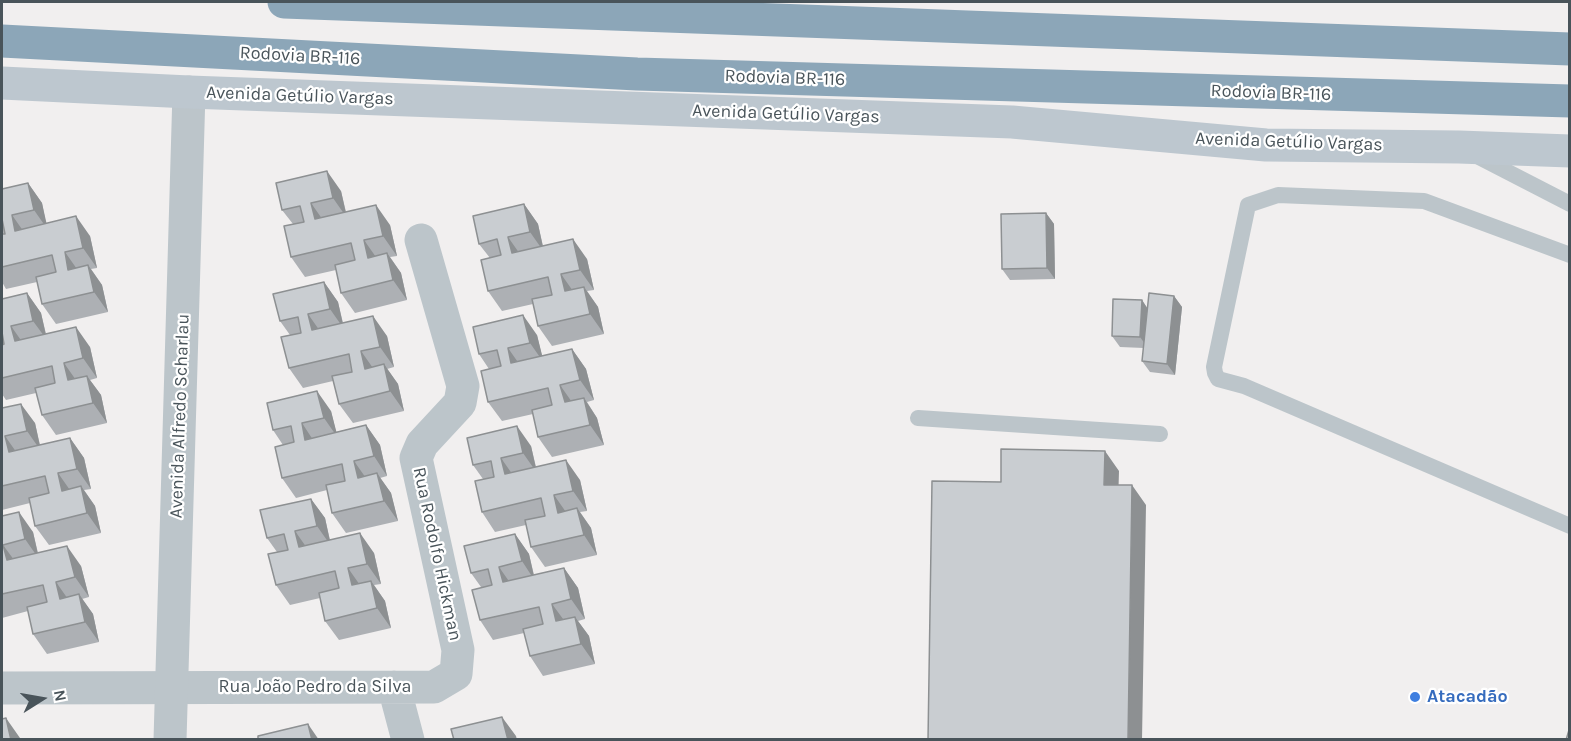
<!DOCTYPE html>
<html>
<head>
<meta charset="utf-8">
<style>
	body { margin:0 }
	#map { position:relative; width:1571px; height:741px; overflow:hidden; background:#f1efef; font-family:Karla,sans-serif }
	canvas { display:block }
	.frame { position:absolute; inset:0; border:3px solid #49545a; pointer-events:none }
	.north { position:absolute; left:12px; top:669px; width:60px; height:60px; -webkit-text-stroke:4px #fff; paint-order:stroke; rotate:79deg; font-size:16px; font-weight:700; line-height:24px; text-align:center; color:#49545a }
	.north::after { content:''; display:block; margin:auto; width:21px; height:27px; background:#49545a; clip-path:polygon(50% 0,100% 100%,50% 72%,0 100%) }
</style>
</head>
<body>
<div id="map">
<canvas width="1571" height="741"></canvas>
<div class="frame"></div>
<div class="north">N</div>
</div>
<script>
const ctx = document.querySelector('canvas').getContext('2d');
ctx.lineJoin = 'round';
function stroke(path, color, width, dash) { ctx.strokeStyle = color; ctx.lineWidth = width; ctx.lineCap = dash ? 'butt' : 'round'; ctx.setLineDash(dash || []); ctx.stroke(path); }
function fillPath(path, color) { ctx.fillStyle = color; ctx.fill(path, 'evenodd'); }
function drawText(font, color, halo, rows, align = 'center') {
  ctx.font = font + ' Karla,sans-serif'; ctx.lineWidth = 4.5; ctx.setLineDash([]); ctx.textBaseline = 'middle'; ctx.strokeStyle = halo; ctx.fillStyle = color; for (const [text, x, y, turn = 0] of rows) {
    ctx.save(); ctx.translate(x, y); ctx.rotate((+turn || 0) * Math.PI / 180); ctx.textAlign = isNaN(turn) ? turn : align; if (halo) ctx.strokeText(text, 0, 0); ctx.fillText(text, 0, 0); ctx.restore();
  }
}
const service = new Path2D(`
	M1473,154L1570,204
	M1570,255L1424,201L1278,195L1248,205L1214,367L1215,373L1218,379L1244,386L1570,526
	M918,418L1160,434`);
const minor = new Path2D(`
	M394,687L408,740
	M2,688L434,687L456,674L458,650L416,458L422,444L460,403L463,386L421,240`);
const tertiary = new Path2D(`
	M170,740L189,92`);
const secondary = new Path2D(`
	M2,83L189,92L1012,122L1266,145L1459,147L1570,151`);
const motorway = new Path2D(`
	M284,2L1570,49
	M2,41L637,74L1570,101`);
const wall = new Path2D(`
	M28,183L42,203L46,224L90,236L97,268L91,269L102,285L108,312L56,324L42,304L37,282L6,289L2,282V189Z
	M341,191L346,212L390,225L397,256L390,257L401,273L407,300L355,313L341,293L336,270L305,277L291,257L293,224L282,210Z
	M524,204L538,224L543,246L587,259L594,290L587,291L598,307L604,334L552,346L538,326L533,304L502,311L488,291L490,258L479,244Z
	M1046,213L1054,224L1055,279L1010,280L1002,269Z
	M324,282L338,302L343,323L387,336L394,367L387,369L398,384L404,411L353,423L339,404L333,381L303,388L289,368L290,335L280,321Z
	M27,293L41,313L46,334L90,347L97,378L90,380L101,395L107,423L56,435L42,415L36,393L6,400L2,394V299Z
	M1174,296L1182,307L1175,375L1150,372L1142,361L1144,348L1120,347L1112,336L1142,300L1148,309Z
	M537,335L542,356L572,349L586,369L594,400L587,402L597,418L604,445L552,457L538,437L533,414L502,421L488,402L489,369L479,354Z
	M2,408L35,423L40,445L70,438L84,458L91,489L84,490L95,506L101,533L49,545L35,526L30,503L2,510Z
	M331,411L336,432L366,425L380,445L387,476L380,478L391,493L398,521L346,533L332,513L327,490L296,498L282,478L283,445L273,430Z
	M531,446L536,467L580,480L587,511L580,512L591,528L597,555L545,567L531,547L526,525L495,532L482,512L483,479L473,465Z
	M311,499L325,518L330,540L374,553L381,584L374,585L385,601L391,628L339,640L325,621L320,598L290,605L276,585L277,552L267,538Z
	M2,516L33,532L38,553L81,566L89,597L82,599L93,614L99,642L47,654L33,634L28,611L2,618Z
	M515,534L529,554L534,575L564,568L578,588L585,619L578,621L589,636L595,664L543,676L530,656L524,633L493,640L480,620L481,587L471,573Z`);
const shadedWall = new Path2D(`
	M327,171L341,191L347,218L333,198Z
	M28,183L42,203L48,230L34,210Z
	M311,203L325,223L315,219Z
	M524,204L538,224L544,252L530,232Z
	M376,205L390,225L397,256L383,236Z
	M1046,213L1054,224L1055,279L1047,268Z
	M12,215L26,235L15,231Z
	M76,216L90,236L97,268L83,248Z
	M508,237L522,257L512,253Z
	M573,239L587,259L594,290L580,270Z
	M364,240L378,260L368,258Z
	M65,252L79,272L68,270Z
	M387,253L401,273L407,300L393,280Z
	M88,265L102,285L108,312L94,292Z
	M561,274L575,294L565,291Z
	M324,282L338,302L344,329L330,309Z
	M584,287L598,307L604,334L590,314Z
	M27,293L41,313L47,340L33,321Z
	M1174,296L1182,307L1175,375L1167,364Z
	M1142,300L1149,311L1148,348L1140,337Z
	M308,314L322,334L312,330Z
	M523,315L537,335L544,363L530,343Z
	M373,316L387,336L394,367L380,347Z
	M11,326L25,346L15,341Z
	M76,327L90,347L97,378L83,358Z
	M508,348L522,368L511,363Z
	M572,349L586,369L594,400L580,380Z
	M361,351L375,371L365,369Z
	M64,363L78,383L68,380Z
	M384,364L398,384L404,411L390,391Z
	M87,376L101,395L107,423L93,403Z
	M560,385L574,405L565,402Z
	M317,391L331,411L338,438L324,418Z
	M584,398L597,418L604,445L590,425Z
	M21,404L35,423L41,451L27,431Z
	M302,423L315,443L305,440Z
	M366,425L380,445L387,476L374,456Z
	M517,426L531,446L537,473L523,453Z
	M5,436L19,456L9,452Z
	M70,438L84,458L91,489L77,469Z
	M1105,451L1119,471L1118,505L1104,485Z
	M501,458L515,478L505,474Z
	M566,460L580,480L587,511L573,491Z
	M354,461L368,481L358,478Z
	M58,473L72,493L62,491Z
	M377,473L391,493L398,521L384,501Z
	M1132,485L1146,505L1142,740H1128Z
	M81,486L95,506L101,533L87,513Z
	M554,495L568,515L558,513Z
	M311,499L325,518L331,546L317,526Z
	M577,508L591,528L597,555L584,535Z
	M19,512L33,532L39,559L25,539Z
	M295,531L309,551L299,547Z
	M360,533L374,553L381,584L367,564Z
	M515,534L529,554L535,581L522,561Z
	M3,545L17,564L7,560Z
	M67,546L81,566L89,597L75,577Z
	M499,567L513,587L503,582Z
	M348,568L362,588L352,585Z
	M564,568L578,588L585,619L571,599Z
	M371,581L385,601L391,628L377,608Z
	M56,582L70,602L60,599Z
	M79,594L93,614L99,642L85,622Z
	M552,604L566,623L556,621Z
	M575,617L589,636L595,664L581,644Z
	M502,717L516,736L517,740H508Z
	M6,718L20,738V740H11Z
	M308,724L319,740H312Z`);
const building = new Path2D(`
	M327,171L333,198L311,203L315,219L376,205L383,236L364,240L368,258L387,253L393,280L341,293L335,265L355,260L351,243L291,257L284,226L304,222L300,206L282,210L276,183Z
	M28,183L34,210L12,215L15,231L76,216L83,248L65,252L68,270L88,265L94,292L42,304L36,277L56,272L52,255L2,267V234H5L2,219V189Z
	M524,204L530,232L508,237L512,253L573,239L580,270L561,274L565,291L584,287L590,314L538,326L532,299L552,295L548,277L488,291L481,260L501,255L497,239L479,244L473,216Z
	M1046,213L1047,268L1002,269L1001,214Z
	M324,282L330,309L308,314L312,330L373,316L380,347L361,351L365,369L384,364L390,391L339,404L332,376L352,372L349,354L289,368L281,337L301,333L298,317L280,321L273,294Z
	M27,293L33,321L11,326L15,341L76,327L83,358L64,363L68,380L87,376L93,403L42,415L35,388L55,383L52,366L2,378V345L4,344L2,332V299Z
	M1149,293L1174,296L1167,364L1142,361Z
	M1113,299L1142,300L1140,337L1112,336Z
	M523,315L530,343L508,348L511,363L572,349L580,380L560,385L565,402L584,398L590,425L538,437L532,410L552,405L548,388L488,402L481,371L501,366L497,350L479,354L473,327Z
	M317,391L324,418L302,423L305,440L366,425L374,456L354,461L358,478L377,473L384,501L332,513L326,485L345,481L342,464L282,478L275,447L294,442L291,426L273,430L267,403Z
	M21,404L27,431L5,436L9,452L70,438L77,469L58,473L62,491L81,486L87,513L35,526L29,498L49,493L45,476L2,486V408Z
	M517,426L523,453L501,458L505,474L566,460L573,491L554,495L558,513L577,508L584,535L531,547L525,520L545,516L541,498L482,512L475,481L494,477L491,461L473,465L467,438Z
	M1001,449L1105,451L1104,485H1132L1128,740H928L932,481L1001,482Z
	M311,499L317,526L295,531L299,547L360,533L367,564L348,568L352,585L371,581L377,608L325,621L319,593L339,588L335,571L276,585L268,554L288,550L284,534L267,538L260,510Z
	M19,512L25,539L3,545L7,560L67,546L75,577L56,582L60,599L79,594L85,622L33,634L27,607L47,602L43,585L2,594V516Z
	M515,534L522,561L499,567L503,582L564,568L571,599L552,604L556,621L575,617L581,644L530,656L523,629L543,624L539,607L480,620L472,590L492,585L488,569L471,573L464,546Z
	M502,717L508,740H454L451,729Z
	M6,718L11,740H2V719Z
	M308,724L312,740H258V736Z
	M1569,730V740H1566Z`);
const markers = [
	[1415,697,6,"#3f7fe0"]
];
const streetNames = [
	["Rodovia BR-116",300,56,3],
	["Rodovia BR-116",785,78,2],
	["Rodovia BR-116",1271,93,2],
	["Avenida Getúlio Vargas",300,96,2],
	["Avenida Getúlio Vargas",786,114,2],
	["Avenida Getúlio Vargas",1289,142,2],
	["Avenida Alfredo Scharlau",180,416,-88],
	["Rua Rodolfo Hickman",437,554,78],
	["Rua João Pedro da Silva",315,687]
];
const shopNames = [
	["Atacadão",1427,697]
];
stroke(service, '#bcc5ca', 16);
stroke(minor, '#bcc5ca', 33);
stroke(tertiary, '#bcc5ca', 33);
stroke(secondary, '#bdc7cf', 33);
stroke(motorway, '#8ca6b8', 33);
fillPath(wall, '#adb0b4');
fillPath(shadedWall, '#8d9092');
fillPath(building, '#c9cdd1');
stroke(building, '#8d9092', 1.5);
for (const [x, y, r, color] of markers) { const dot = new Path2D(); dot.arc(x, y, r, 0, 2 * Math.PI); ctx.fillStyle = color; ctx.fill(dot); stroke(dot, '#fff', 2); }
drawText('18px', '#49545a', '#fff', streetNames);
drawText('bold 18px', '#366cbe', '#fff', shopNames, 'left');
</script>
</body>
</html>
